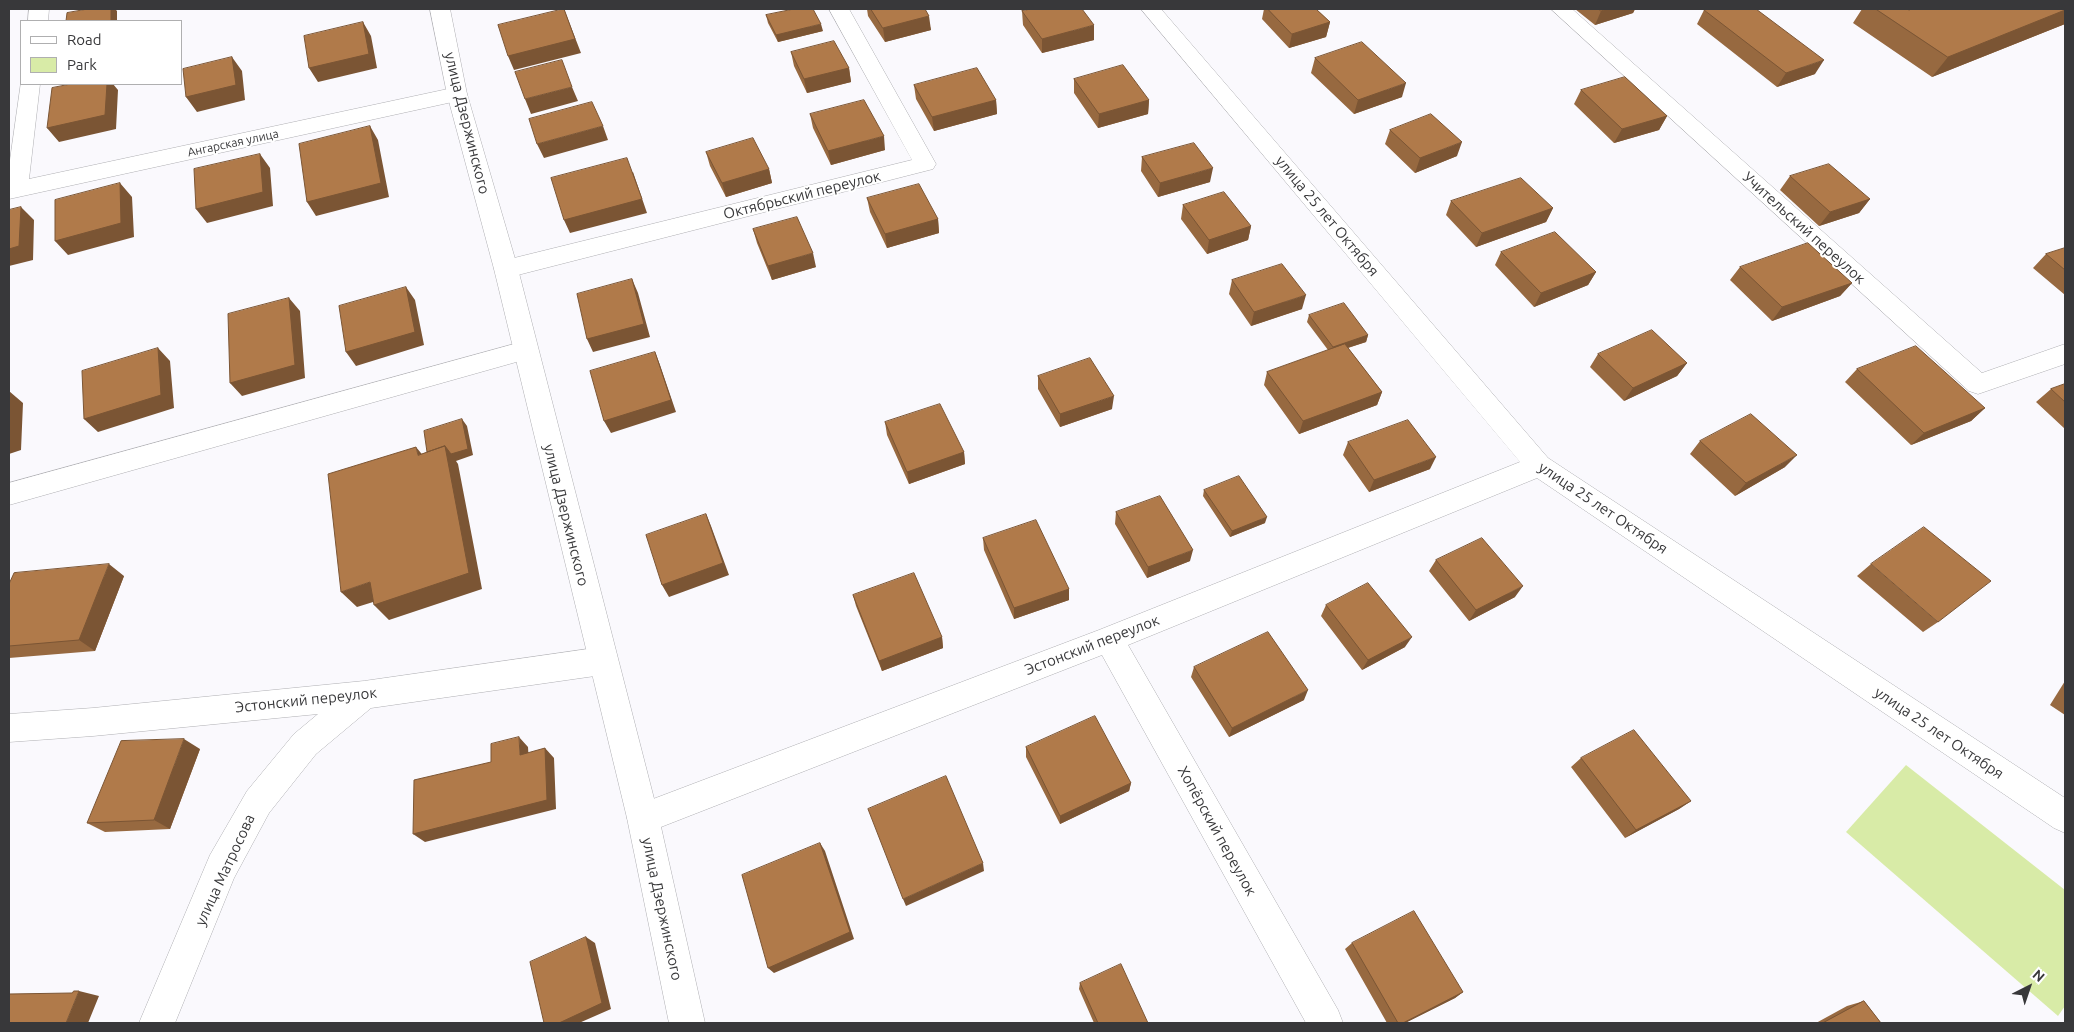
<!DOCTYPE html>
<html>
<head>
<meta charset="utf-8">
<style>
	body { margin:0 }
	#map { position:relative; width:2074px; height:1032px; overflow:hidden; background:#faf9fd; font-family:Ubuntu,sans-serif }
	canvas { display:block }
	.frame { position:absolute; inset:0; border:10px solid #38383a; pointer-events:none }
	.legend { position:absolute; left:20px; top:20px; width:162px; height:65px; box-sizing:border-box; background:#fff; border:1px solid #afafb0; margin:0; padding:6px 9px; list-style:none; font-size:15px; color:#38383a }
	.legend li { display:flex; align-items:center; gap:10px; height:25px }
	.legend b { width:25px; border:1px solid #afafb0 }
	.north { position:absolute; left:2004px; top:962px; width:50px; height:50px; -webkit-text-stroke:4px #fff; paint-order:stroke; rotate:41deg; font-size:14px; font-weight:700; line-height:20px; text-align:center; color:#38383a }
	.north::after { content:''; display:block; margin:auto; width:18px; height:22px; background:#38383a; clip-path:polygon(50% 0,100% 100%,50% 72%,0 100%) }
</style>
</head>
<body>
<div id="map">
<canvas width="2074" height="1032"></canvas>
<div class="frame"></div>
<ul class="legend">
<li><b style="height:6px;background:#fff"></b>Road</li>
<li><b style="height:14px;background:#d8eba7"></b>Park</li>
</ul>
<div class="north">N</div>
</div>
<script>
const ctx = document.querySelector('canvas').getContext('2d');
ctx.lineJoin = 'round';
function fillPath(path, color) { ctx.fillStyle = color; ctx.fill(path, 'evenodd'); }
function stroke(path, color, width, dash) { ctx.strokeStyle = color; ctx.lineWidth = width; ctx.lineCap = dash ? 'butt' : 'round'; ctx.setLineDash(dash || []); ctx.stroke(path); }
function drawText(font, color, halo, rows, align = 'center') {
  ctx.font = font + ' Ubuntu,sans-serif'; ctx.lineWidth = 4; ctx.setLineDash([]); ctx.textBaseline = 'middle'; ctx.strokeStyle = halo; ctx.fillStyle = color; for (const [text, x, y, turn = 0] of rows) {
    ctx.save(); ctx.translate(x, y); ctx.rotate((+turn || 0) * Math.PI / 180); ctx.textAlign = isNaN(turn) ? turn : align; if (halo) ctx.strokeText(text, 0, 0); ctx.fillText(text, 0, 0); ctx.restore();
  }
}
const green = new Path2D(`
	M1906,765L2065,890V1006L2058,1016L1846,832Z`);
const street = new Path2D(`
	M29,9H49L48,21H28Z
	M829,9H849L936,164L933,169L506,278L498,275L494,269L498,263L506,260L912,160Z
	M1141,9H1161L1548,458L2065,798V833L2054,828L1537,478L1128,645L1338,1010L1343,1023H1306L1102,655L643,834L632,829L627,818L632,807L1099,630L1520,462Z
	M1551,9H1572L1982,373L2065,344V364L1978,394L1969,391Z
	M21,82V84H40L29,179L457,87L464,89L467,94L464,99L457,101L9,199V167Z
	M525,341L534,343L537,350L534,357L9,505V483Z
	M602,647L613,651L617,661L613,671L602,675L371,708L316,754L269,813L234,878L175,1023H139L210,855L247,791L294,734L318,714L93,736L9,742V714L93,708L364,681Z`);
const secondary = new Path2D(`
	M430,9H450L467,94L518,269L659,818L705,1023H669L627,818L494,269L447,94Z`);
const wall = new Path2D(`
	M867,9H925L931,30L885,42L868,16Z
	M1264,9H1316L1330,22L1326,37L1289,48L1262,19Z
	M1575,9H1635L1633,13L1595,25Z
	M1862,9H1907L1909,10L2065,9V24L1932,77L1853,23Z
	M1704,10L1815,74L1777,87L1697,24Z
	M1022,11L1094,40L1042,53L1023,25Z
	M766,15L823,31L778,42L768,23Z
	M791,52L849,68L851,82L807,93L794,66Z
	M1315,58L1402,97L1354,114L1311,73Z
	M1074,79L1149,100L1148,114L1098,128L1074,93Z
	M914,85L996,100L997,114L934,131L916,99Z
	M1581,90L1667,116L1659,130L1614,143L1574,104Z
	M810,114L885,150L831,165L813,128Z
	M1390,130L1457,156L1415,173L1385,144Z
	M706,152L769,169L772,183L726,197L710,166Z
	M1142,157L1210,182L1158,197L1141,171Z
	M1790,176L1870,199L1859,213L1819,226L1780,190Z
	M867,198L938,219L939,233L887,248L870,212Z
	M1451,201L1553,208L1546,222L1476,247L1446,215Z
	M1183,205L1251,226L1248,240L1207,254L1181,219Z
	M753,229L816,267L772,280L757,243Z
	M2065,248V295L2033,268L2046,254Z
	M1501,252L1596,272L1588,285L1534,307L1495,265Z
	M1740,267L1852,283L1840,296L1772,321L1730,280Z
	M1232,280L1302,309L1251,326L1229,294Z
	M1309,315L1368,335L1366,342L1348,348L1382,392L1377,405L1299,434L1264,385L1267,372L1328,350L1307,322Z
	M1598,354L1687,363L1677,376L1624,401L1590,367Z
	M1857,369L1985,408L1971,421L1911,445L1845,382Z
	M1038,376L1112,409L1060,427L1038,389Z
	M2065,384V429L2036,402L2051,389Z
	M885,422L964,452L965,464L909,484L887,435Z
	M1700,441L1785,467L1735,496L1690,454Z
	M1348,442L1430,469L1369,492L1343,455Z
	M1204,490L1265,523L1230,537L1203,496Z
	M1116,512L1190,561L1147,578L1115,524Z
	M983,538L1069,589V600L1014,619L984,550Z
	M1436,560L1515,597L1469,621L1429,571Z
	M1871,564L1938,622L1923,632L1857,576Z
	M124,576L95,651L9,658V584Z
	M853,595L942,637L943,648L882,671L856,606Z
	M1326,605L1405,647L1362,670L1321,616Z
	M1194,667L1304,700L1229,737L1191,677Z
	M2065,681V715L2050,705Z
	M1026,747L1131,783L1129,791L1060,824L1026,757Z
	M200,749L170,829L105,832L87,823Z
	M1581,758L1691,801L1679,809L1625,838L1571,767Z
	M1352,943L1463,992L1455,998L1405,1023H1387L1345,949Z
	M1080,983L1148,1023H1094L1079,989Z
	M1864,1001L1881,1023H1816L1847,1006Z`);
const shadedWall = new Path2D(`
	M111,9H115L117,11V21H111Z
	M564,9L581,53L514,70L508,56Z
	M1608,9H1635L1633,13L1595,25L1601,11Z
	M2065,10V24L1932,77L1948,57Z
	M929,16L931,30L885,42L883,28Z
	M363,22L371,36L377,68L318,82L309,68Z
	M1330,22L1326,37L1289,48L1292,34Z
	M821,24L823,31L778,42L776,35Z
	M1094,25V40L1042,53V39Z
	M232,57L242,71L245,100L197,112L186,97Z
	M1824,60L1815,74L1777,87L1786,73Z
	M849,68L851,82L807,93L804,79Z
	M1406,83L1402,97L1354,114L1358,100Z
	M107,84H113L118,90L116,129L59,142L47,128Z
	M572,87L578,101L531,114L525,99Z
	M996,100L997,114L934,131L932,117Z
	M1149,100L1148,114L1098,128L1099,114Z
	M1667,116L1659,130L1614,143L1622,129Z
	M370,126L378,140L389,197L316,216L307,202Z
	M603,126L608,140L544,158L537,144Z
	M884,136L885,150L831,165L828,151Z
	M1462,142L1457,156L1415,173L1420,158Z
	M260,154L270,168L273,206L207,223L196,209Z
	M1213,168L1210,182L1158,197L1160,183Z
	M769,169L772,183L726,197L722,183Z
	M633,172L647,213L570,233L564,220Z
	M120,183L132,197L134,237L68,255L55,241Z
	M1870,199L1859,213L1819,226L1830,212Z
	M21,207L34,220L33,260L9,266V249Z
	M1553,208L1546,222L1476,247L1482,233Z
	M938,219L939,233L887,248L885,234Z
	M1251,226L1248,240L1207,254L1209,240Z
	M813,253L816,267L772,280L768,266Z
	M1596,272L1588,285L1534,307L1541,293Z
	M632,279L638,293L650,337L593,352L587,339Z
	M1852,283L1840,296L1772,321L1782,307Z
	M406,287L415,300L424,345L356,366L346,352Z
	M1306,295L1302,309L1251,326L1254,312Z
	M289,298L300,311L305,378L242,396L230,383Z
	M1368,335L1366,342L1331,353L1333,347Z
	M158,348L170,361L174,408L98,432L84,419Z
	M655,352L660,365L676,412L611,433L604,421Z
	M1687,363L1677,376L1624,401L1633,388Z
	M9,391L23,403L21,450L9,454Z
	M1382,392L1377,405L1299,434L1303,421Z
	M1114,396L1112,409L1060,427V414Z
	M1985,408L1971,421L1911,445L1924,433Z
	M462,419L467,426L473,455L456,461L458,464L482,589L389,620L374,605L445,446Z
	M416,447L430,464L418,455Z
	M964,452L965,464L909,484L907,472Z
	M1797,455L1785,467L1735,496L1746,483Z
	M1436,457L1430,469L1369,492L1374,480Z
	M706,514L711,526L729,575L669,597L662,585Z
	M1267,517L1265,523L1230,537L1232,531Z
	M1193,550L1190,561L1147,578L1148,567Z
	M109,564L124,576L95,651L79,640Z
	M370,582L386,598L357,607L341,592Z
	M1523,586L1515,597L1469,621L1476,610Z
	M1069,589V600L1014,619V608Z
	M942,637L943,648L882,671L879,661Z
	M1412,637L1405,647L1362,670L1368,660Z
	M1308,690L1304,700L1229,737L1232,728Z
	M519,737L528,747L529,764L520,755Z
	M184,739L200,749L170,829L154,820Z
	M545,748L554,758L556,809L425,842L413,834Z
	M1131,783L1129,791L1060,824V816Z
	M1691,801L1679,809L1625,838L1636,830Z
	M820,843L825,851L854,939L774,973L768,968Z
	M983,863L984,871L906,906L903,899Z
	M586,937L595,943L611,1009L579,1023H559Z
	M79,991L99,996L88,1023H66Z
	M1463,992L1455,998L1405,1023H1403Z`);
const building = new Path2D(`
	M88,9H111V21H66L67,13Z
	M564,9L575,39L508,56L498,25Z
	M794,9H813L821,24L776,35L766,15Z
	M871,9H925L929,16L883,28Z
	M1031,9H1082L1094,25L1042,39L1022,11Z
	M1268,9H1316L1330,22L1292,34Z
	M1599,9H1608L1601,11Z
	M1707,9H1756L1824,60L1786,73L1704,10Z
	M1876,9H1907L1909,10L1912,9H2065V10L1948,57Z
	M363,22L369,54L309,68L304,36Z
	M834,41L849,68L804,79L791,52Z
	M1362,42L1406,83L1358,100L1315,58Z
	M232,57L236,85L186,97L183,69Z
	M562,60L572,87L525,99L515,72Z
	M1123,65L1149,100L1099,114L1074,79Z
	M977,68L996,100L932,117L914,85Z
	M1625,77L1667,116L1622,129L1581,90Z
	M71,84H107L105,115L47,128L52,88Z
	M864,100L884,136L828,151L810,114Z
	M592,102L603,126L537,144L529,119Z
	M1431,114L1462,142L1420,158L1390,130Z
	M370,126L381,183L307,202L299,144Z
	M753,138L769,169L722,183L706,152Z
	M1194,143L1213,168L1160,183L1142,157Z
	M260,154L263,192L196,209L194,169Z
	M627,158L642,199L564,220L551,178Z
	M1829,164L1870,199L1830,212L1790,176Z
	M1521,178L1553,208L1482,233L1451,201Z
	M120,183L121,223L55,241V200Z
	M919,184L938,219L885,234L867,198Z
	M1224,192L1251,226L1209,240L1183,205Z
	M21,207L19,246L9,249V210Z
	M797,217L813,253L768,266L753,229Z
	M1555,232L1596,272L1541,293L1501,252Z
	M1808,243L1852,283L1782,307L1740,267Z
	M2065,248V270L2046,254Z
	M1282,264L1306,295L1254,312L1232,280Z
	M632,279L644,324L587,339L577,294Z
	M406,287L415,332L346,352L339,306Z
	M289,298L295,365L230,383L228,314Z
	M1344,303L1368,335L1333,347L1309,315Z
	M1652,330L1687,363L1633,388L1598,354Z
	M1345,344L1382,392L1303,421L1267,372Z
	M1916,346L1985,408L1924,433L1857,369Z
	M158,348L161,395L84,419L82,371Z
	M655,352L671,400L604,421L590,371Z
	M1090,358L1114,396L1060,414L1038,376Z
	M2065,384V402L2051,389Z
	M940,404L964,452L907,472L885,422Z
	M1751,414L1797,455L1746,483L1700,441Z
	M462,419L468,449L451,454L445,446L427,452L424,431Z
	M1408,420L1436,457L1374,480L1348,442Z
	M445,446L469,573L374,605L370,582L341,592L328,474L416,447L418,455Z
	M1239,476L1267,517L1232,531L1204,490Z
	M1160,496L1193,550L1148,567L1116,512Z
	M706,514L723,563L662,585L646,535Z
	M1036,520L1069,589L1014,608L983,538Z
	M1924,527L1991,581L1938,622L1871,564Z
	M1482,538L1523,586L1476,610L1436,560Z
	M109,564L79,640L9,646V584L14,573Z
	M914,573L942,637L879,661L853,595Z
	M1368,583L1412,637L1368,660L1326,605Z
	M1268,632L1308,690L1232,728L1194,667Z
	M1095,716L1131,783L1060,816L1026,747Z
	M1634,730L1691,801L1636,830L1581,758Z
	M519,737L520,755L545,748L547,800L413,834L414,780L491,762V744Z
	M184,739L154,820L87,823L121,741Z
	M946,776L983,863L903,899L868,809Z
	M820,843L850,932L768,968L742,875Z
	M1414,911L1463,992L1403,1023H1398L1352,943Z
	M586,937L602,1003L559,1023H544L530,962Z
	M1121,964L1148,1023H1098L1080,983Z
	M74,991H79L66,1023H9V994L72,993Z
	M1864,1001L1881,1023H1823Z`);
const farStreetnames = [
	["Ангарская улица",233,143,-12]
];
const streetNames = [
	["улица Дзержинского",467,123,76],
	["Октябрьский переулок",802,195,-14],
	["улица 25 лет Октября",1327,216,50],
	["Учительский переулок",1804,228,42],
	["улица 25 лет Октября",1603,508,34],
	["улица Дзержинского",566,515,76],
	["Эстонский переулок",1092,645,-21],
	["Эстонский переулок",306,700,-6],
	["улица 25 лет Октября",1939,733,34],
	["Хопёрский переулок",1217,831,61],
	["улица Матросова",225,870,-65],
	["улица Дзержинского",662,909,78]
];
fillPath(green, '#d8eba7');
stroke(street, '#afafb3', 1);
stroke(secondary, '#afafb3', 1);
fillPath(street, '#fff');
fillPath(secondary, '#fff');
fillPath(wall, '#976940');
fillPath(shadedWall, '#7b5534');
fillPath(building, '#b07a4a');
stroke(building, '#7b5534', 1);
drawText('12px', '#38383a', '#fff', farStreetnames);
drawText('15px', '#38383a', '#fff', streetNames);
</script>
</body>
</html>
